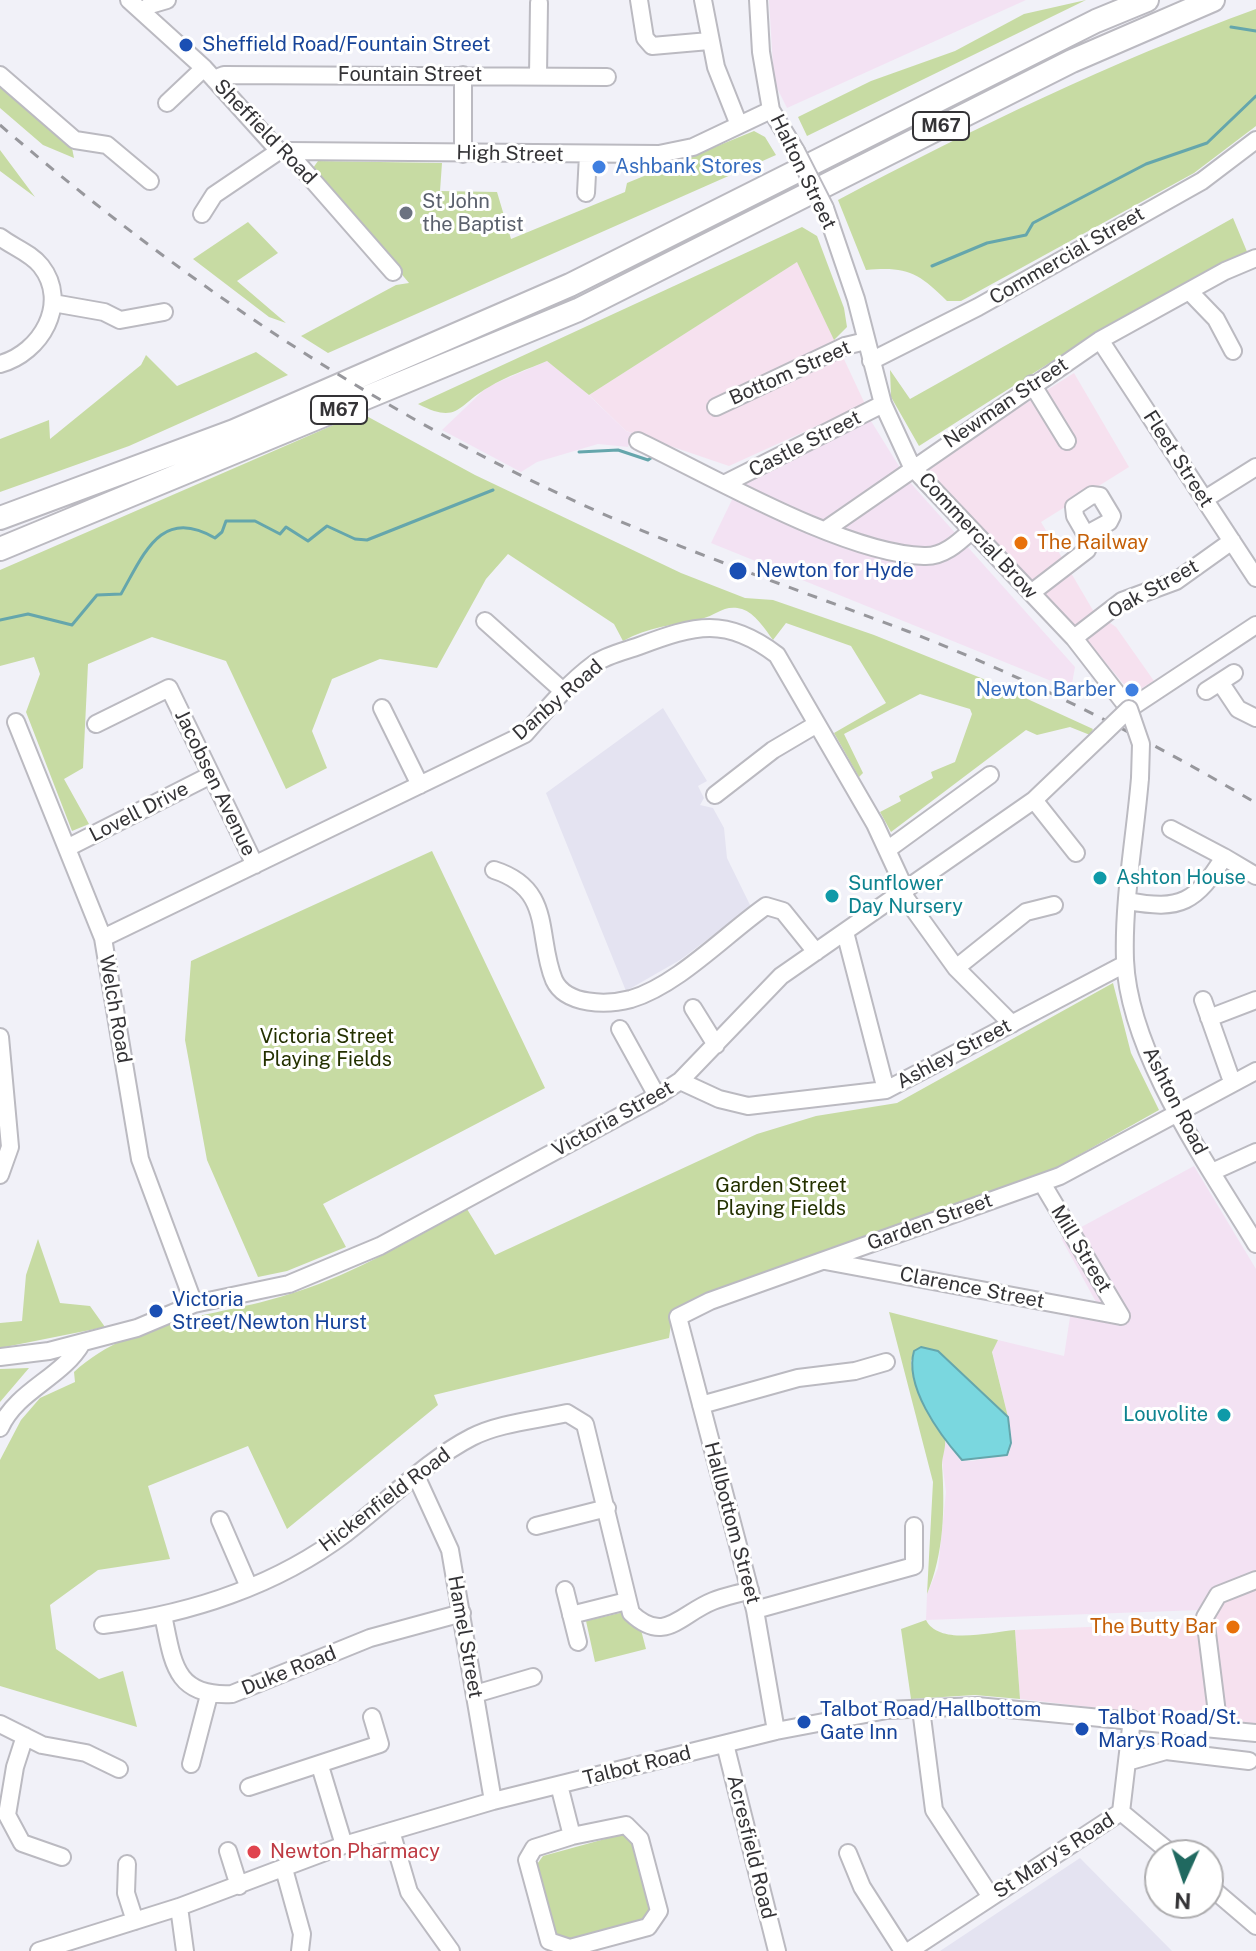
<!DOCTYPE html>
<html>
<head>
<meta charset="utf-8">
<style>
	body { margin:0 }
	#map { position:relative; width:1256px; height:1951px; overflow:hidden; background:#f1f1f8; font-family:"Public Sans",sans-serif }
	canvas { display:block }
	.north { position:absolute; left:1144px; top:1839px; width:80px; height:80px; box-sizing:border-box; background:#fff; border:2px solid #aeadaf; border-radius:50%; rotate:183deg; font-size:22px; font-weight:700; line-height:32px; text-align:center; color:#343336 }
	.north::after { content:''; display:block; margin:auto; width:28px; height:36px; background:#206960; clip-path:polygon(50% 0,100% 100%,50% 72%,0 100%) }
</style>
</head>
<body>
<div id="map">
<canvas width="1256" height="1951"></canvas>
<div class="north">N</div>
</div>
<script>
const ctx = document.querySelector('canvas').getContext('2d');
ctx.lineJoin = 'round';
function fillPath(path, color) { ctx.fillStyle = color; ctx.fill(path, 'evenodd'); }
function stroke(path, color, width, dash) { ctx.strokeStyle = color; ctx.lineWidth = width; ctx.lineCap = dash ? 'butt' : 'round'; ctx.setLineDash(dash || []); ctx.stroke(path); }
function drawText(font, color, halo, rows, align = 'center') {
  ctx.font = font + ' "Public Sans",sans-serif'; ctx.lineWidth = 6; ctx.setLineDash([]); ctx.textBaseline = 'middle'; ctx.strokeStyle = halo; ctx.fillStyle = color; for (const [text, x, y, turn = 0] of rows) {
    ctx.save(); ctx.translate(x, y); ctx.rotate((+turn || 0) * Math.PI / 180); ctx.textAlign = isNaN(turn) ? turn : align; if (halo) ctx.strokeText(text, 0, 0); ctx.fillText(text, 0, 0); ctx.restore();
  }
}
const commercial = new Path2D(`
	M798,261L865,404L729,466L626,431L589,395Z
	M1074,373L1129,467L1041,522L1094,612L1116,627L1154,681L1132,694L1072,623L925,467Z
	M1256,1589V1726L1020,1699L1015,1630L1211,1622L1221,1602Z`);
const industrial = new Path2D(`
	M769,0H1026L787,108L774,82Z
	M547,361L574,381L626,431L633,434L628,447L598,444L537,462L521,472L442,430L487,387Z
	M871,421L907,479L1075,667L1071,689L711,543L743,477Z
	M1194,1166L1256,1269V1572L1226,1584L1200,1610L926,1620L927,1594L938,1568L946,1492L942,1461L945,1441L962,1460L973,1461L1010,1452L1008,1417L992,1351L998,1340L1064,1356L1073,1298L1096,1302L1061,1238Z`);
const built = new Path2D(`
	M663,708L707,781L698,786L704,798L700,805L713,808L724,828L727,858L751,907L680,960L626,991L546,793Z
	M1080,1858L1172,1951H940Z`);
const green = new Path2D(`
	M1086,0L807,136L798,117L871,81L955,51L1024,14Z
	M1256,9V126L1194,173L961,301H947C919,273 907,266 866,270L838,200C974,128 1111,62 1256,9Z
	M0,81L71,143L74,158L43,145L0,108Z
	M754,131L765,137L776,155L328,353L301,336L396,285L409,283L313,168L318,161L442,163L440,191L497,192L511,239L625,192L627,183Z
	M0,150L35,197L0,171Z
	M1233,218L1248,254L1095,334L919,446L891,397L890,370L910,399Z
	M248,222L278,253L237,281L286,323L269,317L193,259Z
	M802,227L817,236L844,308L847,327L834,340L797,262L589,395L547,361C528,369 507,376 489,387C457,405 459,425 418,404Z
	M256,352L288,375L129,446L0,492V439L49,420L50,439L141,365L146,355L177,386Z
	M361,413L475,475L681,573L745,598L773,600L874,635L986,680L1093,729L1090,735L1070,727L1037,735L1026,730L891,832L880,812L901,801L899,796L933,778L931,772L955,762L972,714L970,709L920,694L844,734L863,773L859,777L834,733L886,703L851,646L786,623L773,640C765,629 755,613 742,609C724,604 717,615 701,619C673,625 648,627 623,641L614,624L508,554L486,579L437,668L380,659L332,679L312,731L327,768L286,789L226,661L152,637L88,664L83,768L64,779L89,824L72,831L26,712L40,674L34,657L0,666V570Z
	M432,851L545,1088L323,1204L346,1247L287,1271L258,1277L207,1160L185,1040L191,961Z
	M1113,983L1131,1053L1159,1110L1054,1169L679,1306L673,1310L669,1338L434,1395L438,1405L287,1529L248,1446L148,1486L170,1559L98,1570L50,1605L56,1649L99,1679L123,1671L137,1727L0,1686V1460L21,1420L40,1398L75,1382L74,1372C138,1315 220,1318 296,1292C356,1273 412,1239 467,1209L495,1255L757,1134L816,1116L897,1103Z
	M38,1239L60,1303L90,1306L105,1327L0,1348V1323L22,1321L26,1275Z
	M889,1312L998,1340L992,1352L1008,1417L938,1351L911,1360C912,1391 939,1412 945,1440C946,1448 942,1457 942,1465C945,1509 944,1553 927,1594L933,1482Z
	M29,1368L0,1402V1369Z
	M624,1612L641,1630L646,1649L595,1662L586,1621Z
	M926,1620C939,1646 991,1632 1015,1630L1020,1699L975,1695L911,1699L901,1629Z
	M623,1834L634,1839L653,1911L646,1921L571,1941L553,1934L535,1867L543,1856Z`);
const water = new Path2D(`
	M921,1347L938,1351L1008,1417L1011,1443L1007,1455L962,1460C939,1434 904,1386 914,1351Z`);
const stream = new Path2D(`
	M1231,27L1256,31
	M932,266L987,243L1026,235L1033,223L1146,164L1207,143L1256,96
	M579,452L618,450L648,460L655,455
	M0,620L28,614L72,625L97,595L121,594C144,554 161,506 215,538L222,532L226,521H255L280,534L286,527L308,541L327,526L355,539L367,540L493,490`);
const minor = new Path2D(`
	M129,0L204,68L279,151H287L393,272
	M639,0L645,38L652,46L709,41
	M703,0L716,67L739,125
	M758,0L761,52L771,110L796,151
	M143,11L150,5L167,0
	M0,75L75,140L107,145L150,181
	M538,76L539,3
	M214,79L224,75L607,77
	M167,103L204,68
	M287,151L659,154L693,147L771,110
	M463,154V75
	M586,193L588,155
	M825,208L856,299L883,404L912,467L1074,638L1129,709L1256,625
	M202,214L214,195L279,151
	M0,237C13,247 31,253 41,266C70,303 41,353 0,364
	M1189,291L1216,319L1233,351
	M53,303L104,312L120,320L164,312
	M1100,340L1256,578
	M871,361L978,307L1202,181L1256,140
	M1032,384L1067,441
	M716,407L845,346L866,341
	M638,441C711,476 845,554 924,556C943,557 958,543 971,531
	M726,483L883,404
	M1205,499L1256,467
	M825,530L1100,340L1225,271L1256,258
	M1031,593L1087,550L1090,542L1075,516L1074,507L1092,495L1100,496L1112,516L1109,522L1087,534
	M485,621L563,691
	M1074,638L1122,601L1176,581L1232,541
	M1220,682L1234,673
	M1206,691L1220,682L1238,709L1256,718
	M382,708L420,785
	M16,722L103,938L140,1159L194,1304
	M96,724L169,688L255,865
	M1140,778C1135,838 1123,900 1125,960C1129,1054 1208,1165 1256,1244
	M715,795L773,750L817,724
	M1034,800L1076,853
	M1171,829L1224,857
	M67,848L211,775
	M887,850L990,775
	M494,870C554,889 536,937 554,980C566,1006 608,1005 631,999C678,985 726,934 766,906L783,911L816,952
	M902,893L956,968L1012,1024
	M1128,901C1181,911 1196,902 1224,857L1256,876
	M845,932L886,1090
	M103,938L525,734C546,710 567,684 594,664C606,655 625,651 639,646C695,625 726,616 777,655L875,824L906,891
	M956,968L1026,912L1054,905
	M1203,1000L1230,1076
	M693,1008L716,1045
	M1209,1018L1256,1000
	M620,1029L657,1096
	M0,1037L10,1147L0,1175
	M680,1081L719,1099L748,1106L886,1090L1125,964
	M1212,1172L1256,1152
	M1042,1183L1121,1316
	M825,1261L1121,1316
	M0,1357L49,1351L137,1328L194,1304L289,1284L380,1246L657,1096L680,1081L781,976L1034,800L1101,736
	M701,1405L798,1378L855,1371L886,1362
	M0,1428C17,1390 62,1378 82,1343
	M417,1478L450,1550L493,1801
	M220,1520L249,1587
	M536,1526L607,1508
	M565,1590L578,1642
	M755,1610L914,1566V1526
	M163,1615C173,1662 174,1697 232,1694L370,1638L462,1613
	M571,1615L627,1601
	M103,1625C189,1614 276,1586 346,1533C387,1502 427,1460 472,1437C499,1423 537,1420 567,1413L585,1424L631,1613C665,1645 680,1614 713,1601C725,1596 738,1594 750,1590
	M475,1694L533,1677
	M921,1709L934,1810L991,1897
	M0,1724L42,1745L86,1753L119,1769
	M1219,1729L1205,1617L1218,1595L1256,1580
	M776,1731L755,1610L678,1317L710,1301L1060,1176L1256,1071
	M25,1736L15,1767L7,1815L22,1843L62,1857
	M725,1744L777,1951
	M1127,1762L1166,1751L1249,1761
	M191,1764L209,1695
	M320,1766L344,1845
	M559,1785L572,1836L626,1825L640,1839L659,1911L648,1927L570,1948L549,1941L527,1860L534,1848L572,1836
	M249,1787L380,1744L372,1717
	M1121,1812L1173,1855
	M391,1831L409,1892L451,1951
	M228,1851L239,1886
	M848,1853L862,1887L903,1951
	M127,1864L126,1893L135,1921
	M284,1869L302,1934L300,1951
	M1208,1885L1256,1926
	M179,1907L185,1951
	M39,1951L179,1907L344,1845L493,1801L776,1731L887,1710L977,1706L1256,1733
	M909,1951L1121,1812L1132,1719`);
const highway = new Path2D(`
	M0,518L234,431L570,285L1096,21L1147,0
	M0,549L578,310L1072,61L1213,0`);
const rail = new Path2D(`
	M0,125C190,288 387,420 617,520C712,561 810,594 907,631C1028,678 1144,737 1256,803`);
const minorBridge = new Path2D(`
	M796,151L825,208
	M1101,736L1129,709L1141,744L1140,778`);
const markers = [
	[186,45,8,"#1a4fb4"],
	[599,167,8,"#3f7fe0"],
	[406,213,8,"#6b7280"],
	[1021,543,8,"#e8710a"],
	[738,571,10,"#1a4fb4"],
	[1132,690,8,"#3f7fe0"],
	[1100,878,8,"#0f9aa8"],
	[832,896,8,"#0f9aa8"],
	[156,1311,8,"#1a4fb4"],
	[1224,1415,8,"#0f9aa8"],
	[1233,1627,8,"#e8710a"],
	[804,1722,8,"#1a4fb4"],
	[1082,1729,8,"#1a4fb4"],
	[254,1852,8,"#e0444e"]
];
const shields = [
	[941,126,56],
	[339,410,56]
];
const shieldNames = [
	["M67",941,126],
	["M67",339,410]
];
const transitNames = [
	["Sheffield Road/Fountain Street",202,45],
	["Newton for Hyde",756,571],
	["Victoria",172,1300],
	["Street/Newton Hurst",172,1323],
	["Talbot Road/Hallbottom",820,1710],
	["Gate Inn",820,1733],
	["Talbot Road/St.",1098,1718],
	["Marys Road",1098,1741]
];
const streetNames = [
	["Fountain Street",410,75],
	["Sheffield Road",265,132,46],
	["High Street",510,154,1],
	["Halton Street",803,172,64],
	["Commercial Street",1067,256,-30],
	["Bottom Street",790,373,-24],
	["Newman Street",1006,403,-34],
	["Castle Street",805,444,-27],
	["Fleet Street",1178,459,57],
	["Commercial Brow",978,536,47],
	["Oak Street",1153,589,-29],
	["Danby Road",558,700,-41],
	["Jacobsen Avenue",215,783,64],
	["Lovell Drive",139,812,-27],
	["Welch Road",115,1009,80],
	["Ashley Street",954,1054,-28],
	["Ashton Road",1175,1101,63],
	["Victoria Street",613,1119,-29],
	["Garden Street",930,1222,-20],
	["Mill Street",1081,1249,59],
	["Clarence Street",972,1288,11],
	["Hickenfield Road",385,1500,-37],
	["Hallbottom Street",732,1523,75],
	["Hamel Street",465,1637,80],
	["Duke Road",289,1671,-22],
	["Talbot Road",637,1766,-14],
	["Acresfield Road",751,1847,76],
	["St Mary's Road",1054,1856,-33]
];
const shopNames = [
	["Ashbank Stores",615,167],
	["Newton Barber",1116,690,"right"]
];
const worshipNames = [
	["St John",422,202],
	["the Baptist",422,225]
];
const foodNames = [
	["The Railway",1037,543],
	["The Butty Bar",1217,1627,"right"]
];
const cultureNames = [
	["Ashton House",1116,878],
	["Sunflower",848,884],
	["Day Nursery",848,907],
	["Louvolite",1208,1415,"right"]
];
const parkNames = [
	["Victoria Street",327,1037],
	["Playing Fields",327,1060],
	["Garden Street",781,1186],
	["Playing Fields",781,1209]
];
const healthNames = [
	["Newton Pharmacy",270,1852]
];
fillPath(commercial, '#f6e1ef');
fillPath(industrial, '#f3e2f3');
fillPath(built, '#e4e3f1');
fillPath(green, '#c7dba3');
fillPath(water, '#7ad7df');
stroke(water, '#65a6ac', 2);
stroke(stream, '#65a6ac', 3);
stroke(minor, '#bbbac1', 20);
stroke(highway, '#bbbac1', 26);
stroke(minor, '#fff', 16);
stroke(highway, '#fff', 22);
stroke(rail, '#97979c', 3, [10, 10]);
stroke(minorBridge, '#bbbac1', 20, []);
stroke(minorBridge, '#fff', 16);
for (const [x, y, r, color] of markers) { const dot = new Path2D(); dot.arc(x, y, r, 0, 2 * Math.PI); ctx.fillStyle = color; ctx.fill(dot); stroke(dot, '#fff', 3); }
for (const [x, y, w] of shields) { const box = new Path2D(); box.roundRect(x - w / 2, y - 14, w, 28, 6); ctx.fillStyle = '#fff'; ctx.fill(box); stroke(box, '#343336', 2); }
drawText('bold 18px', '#343336', null, shieldNames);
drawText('20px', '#164399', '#fff', transitNames, 'left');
drawText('20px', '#343336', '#fff', streetNames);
drawText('20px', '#366cbe', '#fff', shopNames, 'left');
drawText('20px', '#5b616d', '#fff', worshipNames, 'left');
drawText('20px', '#c56008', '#fff', foodNames, 'left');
drawText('20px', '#0d838f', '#fff', cultureNames, 'left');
drawText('20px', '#243100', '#fff', parkNames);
drawText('20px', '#be3a42', '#fff', healthNames, 'left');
</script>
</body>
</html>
